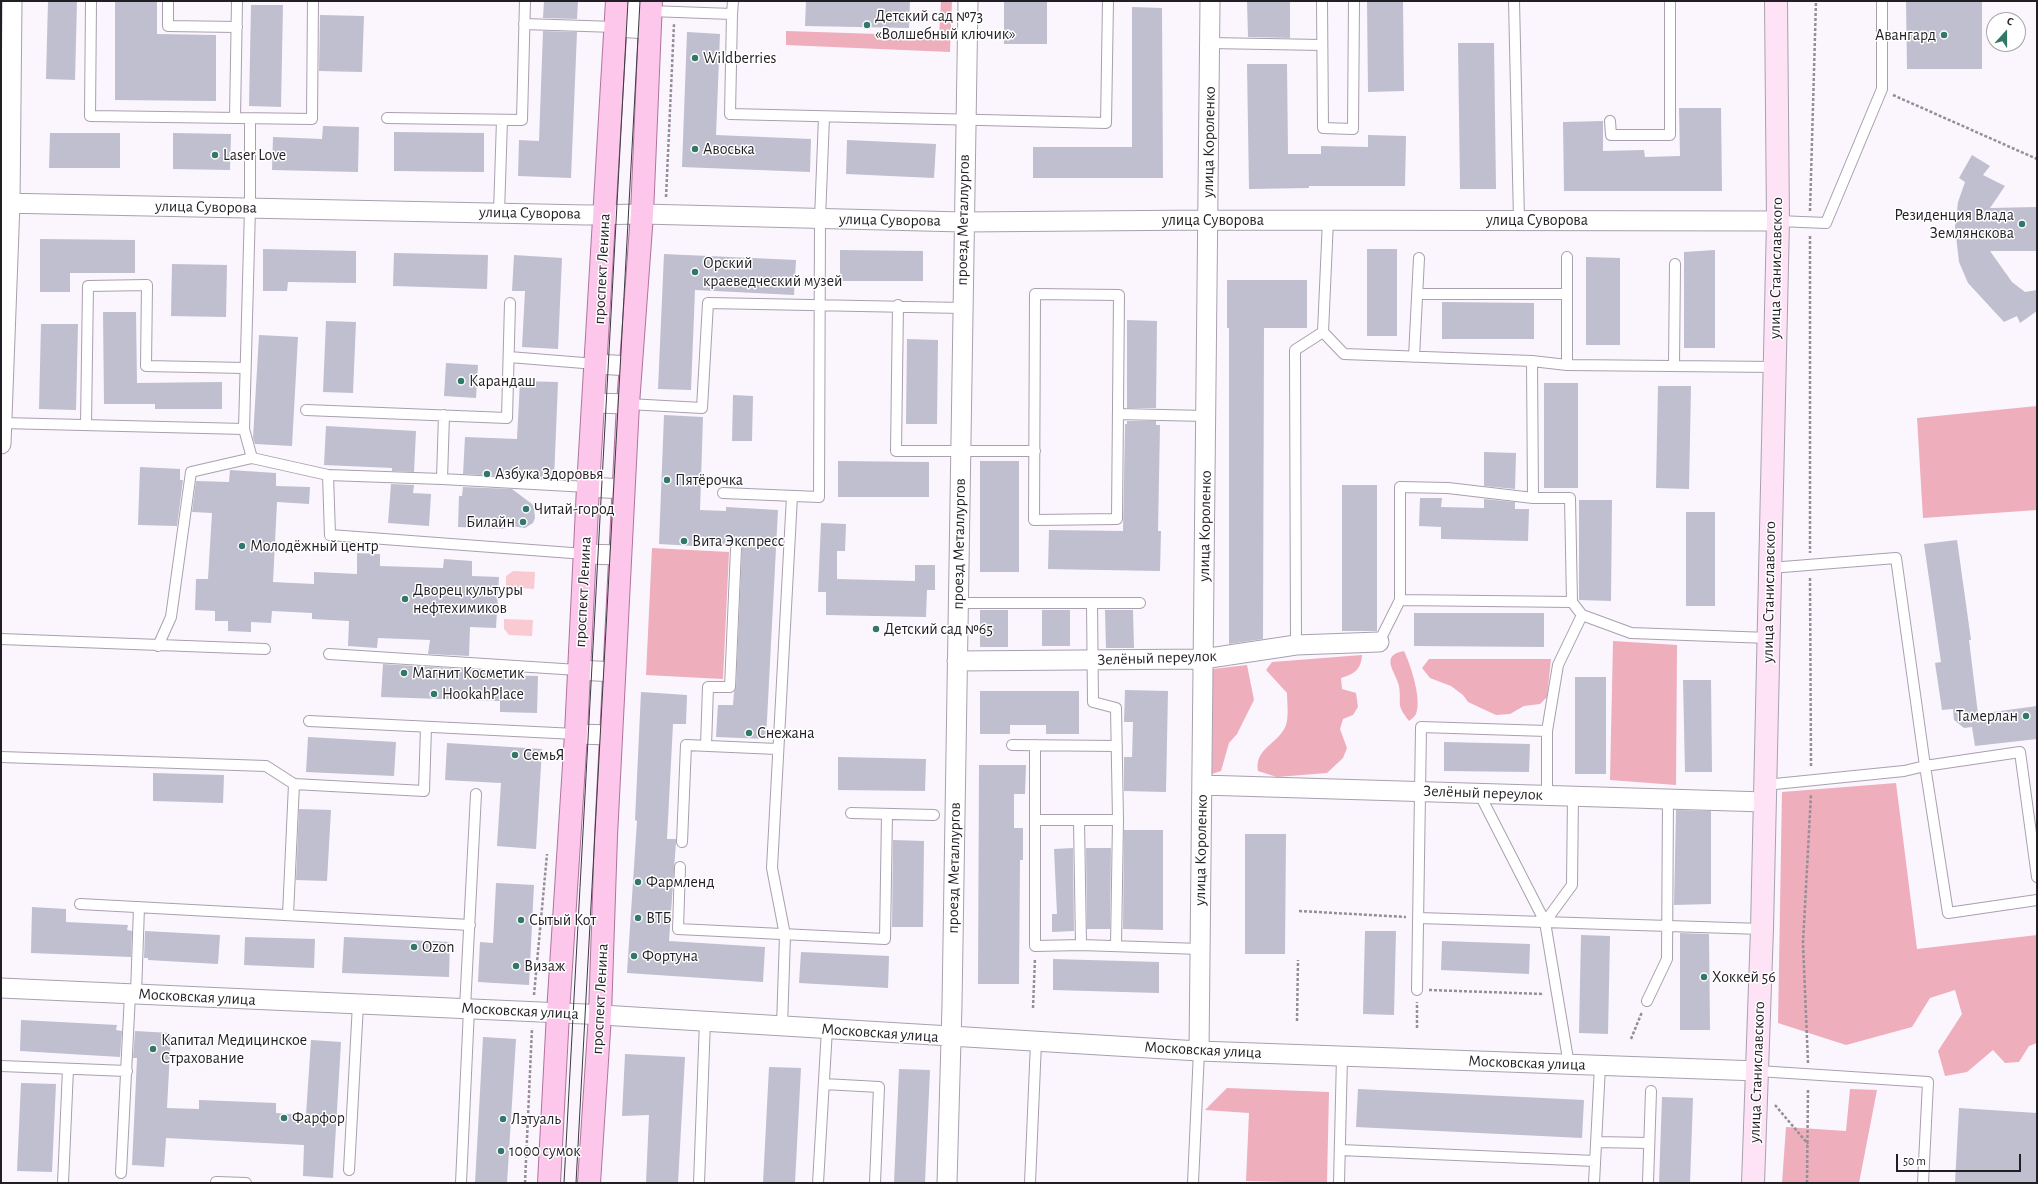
<!DOCTYPE html>
<html>
<head>
<meta charset="utf-8">
<style>
	body { margin:0 }
	#map { position:relative; width:2038px; height:1184px; overflow:hidden; background:#fbf5fe; font-family:"Alegreya Sans",sans-serif }
	canvas { display:block }
	.frame { position:absolute; inset:0; border:2px solid #221f24; pointer-events:none }
	.north { position:absolute; left:1986px; top:12px; width:40px; height:40px; box-sizing:border-box; background:#fff; border:1px solid #a7a5a7; border-radius:50%; rotate:21deg; font-size:11px; font-weight:700; line-height:16px; text-align:center; color:#221f24 }
	.north::after { content:''; display:block; margin:auto; width:14px; height:18px; background:#33776a; clip-path:polygon(50% 0,100% 100%,50% 72%,0 100%) }
	.scale { position:absolute; left:1896px; top:1154px; width:125px; height:18px; box-sizing:border-box; border:2px solid #221f24; border-top:0; padding-left:5px; font-size:12px; line-height:14px; white-space:nowrap; color:#221f24; -webkit-text-stroke:3px #fff; paint-order:stroke }
</style>
</head>
<body>
<div id="map">
<canvas width="2038" height="1184"></canvas>
<div class="frame"></div>
<div class="north">С</div>
<div class="scale">50 m</div>
</div>
<script>
const ctx = document.querySelector('canvas').getContext('2d');
ctx.lineJoin = 'round';
function fillPath(path, color) { ctx.fillStyle = color; ctx.fill(path, 'evenodd'); }
function stroke(path, color, width, dash) { ctx.strokeStyle = color; ctx.lineWidth = width; ctx.lineCap = dash ? 'butt' : 'round'; ctx.setLineDash(dash || []); ctx.stroke(path); }
function drawText(font, color, halo, rows, align = 'center') {
  ctx.font = font + ' "Alegreya Sans",sans-serif'; ctx.lineWidth = 3; ctx.setLineDash([]); ctx.textBaseline = 'middle'; ctx.strokeStyle = halo; ctx.fillStyle = color; for (const [text, x, y, turn = 0] of rows) {
    ctx.save(); ctx.translate(x, y); ctx.rotate((+turn || 0) * Math.PI / 180); ctx.textAlign = isNaN(turn) ? turn : align; if (halo) ctx.strokeText(text, 0, 0); ctx.fillText(text, 0, 0); ctx.restore();
  }
}
const green = new Path2D(`
	M513,571L535,572L534,589L506,587V576Z
	M504,619L533,620L532,636L509,635L504,629Z`);
const forest = new Path2D(`
	M941,1H952L950,52L786,45V31L939,36Z
	M2037,406V510L1923,518L1917,418Z
	M652,548L729,552L723,679L646,675Z
	M1613,641L1677,645L1676,785L1610,780Z
	M1404,651C1411,666 1422,699 1416,714C1415,716 1412,719 1409,721C1395,703 1402,705 1399,686C1397,674 1378,655 1404,651Z
	M1362,655C1361,670 1354,674 1341,678L1342,689L1356,693L1358,707L1353,715L1343,719L1340,729L1347,748L1343,758L1327,773L1277,777L1258,771C1254,748 1279,744 1286,725C1289,716 1287,702 1287,693L1266,670L1272,662Z
	M1429,659H1551L1547,697L1540,704L1524,706L1510,714L1496,715L1468,702L1463,695L1451,686L1430,678L1422,668Z
	M1247,665L1254,700L1237,734L1229,743L1221,771L1212,774L1213,669Z
	M1896,783L1917,949L2037,935V1043L2029,1046L2019,1062L2005,1063L1993,1050L1967,1072L1945,1076L1938,1051L1962,1014L1955,990L1930,998L1912,1027L1846,1045L1778,1023L1782,792Z
	M1227,1088L1329,1092L1327,1183L1246,1181L1249,1113L1205,1110Z
	M1850,1089L1877,1090L1859,1183H1782L1786,1127L1846,1131Z`);
const building = new Path2D(`
	M48,1H77L75,80L46,79Z
	M115,1H157V34L216,35V101L115,100Z
	M544,1H578L577,19L543,18Z
	M806,1H910L909,28L805,26Z
	M1004,1H1047V44H1004Z
	M1247,1H1290V38L1248,37Z
	M1367,1H1403L1404,91L1368,92Z
	M1906,1H1982V69H1907Z
	M251,5H283L281,107L249,106Z
	M1132,7L1162,8L1163,178H1033V147H1132Z
	M320,15L364,16L362,72L319,71Z
	M543,31L577,32L571,178L518,176L519,140L539,141Z
	M687,32L720,34L716,135L811,139L810,172L682,167Z
	M1458,43H1494L1496,189H1460Z
	M1247,64H1287L1288,154H1321V146L1368,147V135L1406,136L1405,186H1309V188L1249,189Z
	M1679,108H1721L1722,191H1564L1563,122L1603,121V151L1644,150L1645,157L1680,156Z
	M323,126L359,127L358,172L272,170L273,137L322,139Z
	M394,132L484,133V172L394,171Z
	M50,133H120V168H49Z
	M173,133L231,134L230,170L173,169Z
	M847,140L936,144L934,178L846,174Z
	M1972,155L1990,166L1983,175L2005,186L1990,208L2037,207V251H1990L2012,282L2025,292L2037,290V311L2020,323L2017,316L2004,322L1968,283L1959,262L1955,227L1958,202L1965,182L1959,178Z
	M40,239L135,240V273H70V292H40Z
	M263,249L356,251V283L288,282L287,291H263Z
	M1367,249H1397V336H1367Z
	M840,250L923,251V281H840Z
	M1715,250V348H1684V252Z
	M394,253L488,255L487,289L393,286Z
	M664,254L796,260L794,295L695,290L691,390L658,389Z
	M514,255L562,258L558,349L522,347L525,291H512Z
	M1586,257L1620,258V345H1586Z
	M172,264L227,265L226,317L171,316Z
	M1227,280H1307V328H1264L1263,639L1229,644V328H1227Z
	M1442,302L1534,303V339H1442Z
	M103,312H136L137,383L222,382V409H155V404H104Z
	M1127,320L1157,321L1156,408H1127Z
	M326,321L356,322L353,393L323,392Z
	M41,324H78L76,410L39,409Z
	M259,335L298,337L292,446L255,444L253,438Z
	M907,339L938,340L937,424H906Z
	M446,363L478,365L476,398L444,396Z
	M520,381L558,382L554,479L463,474L465,437L517,439Z
	M1544,383H1578V488H1544Z
	M1658,386H1691L1689,489L1656,488Z
	M733,395L753,396L752,441H732Z
	M664,415L703,417L700,510L726,511V507L778,510L766,739L716,737L718,705H733L734,692L736,687L742,549V546L737,543L731,545L711,544V547L659,544Z
	M1127,421H1156V425H1160L1158,531H1161L1160,571L1048,569L1049,530L1123,531L1125,424H1127Z
	M326,426L416,431L414,472L392,471V468L324,465Z
	M1484,452L1516,453L1515,489L1484,486Z
	M838,461L929,462V497H838Z
	M980,461H1019V572H980Z
	M140,467L180,469V480H183L177,526L138,525Z
	M230,470L276,473V486L310,487L309,504L277,502L273,582L314,584V572L357,574V553L380,554V566L443,568L444,559L472,561V576L499,577L496,628L470,627L469,656L428,654L430,640L378,638L377,648L348,646L349,621L312,619V613L272,611L271,623L251,622V632L228,631V621H215V611L195,610L196,579H208L212,513L192,512L196,481L229,482Z
	M391,484L414,485L413,493L431,494L429,526L388,523Z
	M1342,485H1377V631H1342Z
	M463,487L512,489L532,504L534,508L535,518L533,523L525,528L505,525V529L458,527L459,496H462Z
	M1420,498H1442L1441,507L1484,508V499L1515,502V509H1529L1528,541L1441,539V527L1419,526Z
	M1579,500H1612L1611,601L1579,600Z
	M1686,512H1715V606H1686Z
	M821,523L846,524L845,551H837V579L915,581V565H935V590H927L926,617L826,615V592H818Z
	M1957,540L1971,640H1969L1978,714L2037,706V739L1975,746L1972,727L1964,728L1954,720L1953,709L1942,710L1935,663L1941,662L1924,544Z
	M980,610H1008V647H980Z
	M1042,610H1070V646H1042Z
	M1105,610H1133L1134,648H1106Z
	M1414,613H1544V647L1414,646Z
	M383,664L495,671L494,675L538,676L537,713L500,712V701L381,697Z
	M1575,677H1606V774H1575Z
	M1683,680H1711L1712,772H1685Z
	M1125,690L1168,691L1166,792L1124,791V757H1132L1133,722H1124Z
	M980,691H1079V734H1046V725H1010V734H980Z
	M641,692L687,695L686,724H673L667,839H676V842L669,941L765,947L763,982L627,973L637,821L635,820Z
	M308,737L396,742L394,776L306,772Z
	M1444,742L1530,744L1529,772L1444,771Z
	M447,743L542,749L536,849L497,846L501,783L445,780Z
	M838,757L926,759L925,791L838,790Z
	M979,765H1026L1025,794H1014V828H1023V860H1020L1019,984H978Z
	M153,773L224,775L223,803L153,801Z
	M299,809L331,810L327,881L296,880Z
	M1676,810L1711,811V904L1674,905Z
	M1124,830H1163V930L1123,929Z
	M1245,834H1286L1285,954H1245Z
	M893,840L924,841L923,927H892Z
	M1073,848L1074,931L1052,932V914H1057L1054,849Z
	M1086,848H1111L1110,929H1087Z
	M496,883L534,885L529,985L478,982L480,942L493,943Z
	M32,907L66,909V922L128,925L127,930L132,931L131,957L31,953Z
	M145,931L220,935L218,964L148,960V958H144Z
	M1365,931H1396L1394,1015L1363,1014Z
	M1680,933L1709,934L1710,1030H1680Z
	M1581,935L1610,936L1608,1034L1579,1033Z
	M245,937L315,939L314,968L244,965Z
	M344,937L450,942L449,977L342,973Z
	M1442,941L1530,944L1529,974L1441,970Z
	M801,952L889,956L888,988L799,983Z
	M1053,959L1159,962V993L1053,990Z
	M21,1020L117,1025L116,1030L122,1031L120,1057L20,1051Z
	M135,1031L171,1033L167,1108L199,1109V1100L276,1103V1113L306,1115L311,1040L341,1042L333,1178L303,1176L304,1145L166,1138L164,1167L132,1165L137,1058H133Z
	M483,1037L516,1039L507,1183H475Z
	M625,1054L685,1057L678,1183H646L649,1115L622,1116Z
	M769,1067L801,1068L795,1183H763Z
	M899,1069L930,1070L925,1183H894Z
	M21,1083L56,1084L52,1172L17,1171Z
	M1358,1089L1584,1100L1582,1138L1356,1127Z
	M1662,1097L1693,1098L1690,1183H1659Z
	M1959,1108L2037,1113V1183H1955Z`);
const path = new Path2D(`
	M1893,95L2037,159
	M666,197L674,24
	M1810,211L1816,1
	M1810,236V553
	M1810,578L1811,767
	M1299,911L1406,917
	M1429,990L1544,994
	M534,995L547,854
	M1033,1008L1035,958
	M1297,1021L1298,960
	M1417,1028V1002
	M1631,1039L1642,1012
	M1808,1063L1803,943L1811,794
	M1775,1105L1808,1144
	M525,1183L532,1028
	M1807,1183L1808,1088`);
const service = new Path2D(`
	M91,1L90,116L312,119L313,1
	M168,1V26L237,27
	M1322,1L1323,128L1353,129L1354,1
	M1514,1L1519,220
	M650,11L732,14L733,1
	M732,14L730,114L1106,123L1108,1
	M524,24L615,27
	M1210,43L1322,45
	M235,118L237,1
	M387,118L522,120L525,1
	M250,119V208L244,429L252,458L328,475L442,479L588,487
	M1610,121L1611,135H1670V1
	M499,213L502,120
	M1328,220L1323,332L1344,354L1532,361L1567,365L1775,367
	M1778,221L1826,223L1882,89V1
	M1567,257V365
	M1035,294L1119,295L1117,519L1034,520Z
	M1417,294H1567
	M898,305L896,451H1035
	M509,357L596,364
	M1414,357L1419,258
	M1532,361L1533,498
	M1674,366L1675,264
	M628,404L702,408L708,303L962,308
	M306,410L507,418L510,303
	M1118,414L1206,416
	M2,423L244,429
	M86,425L88,286L147,285L146,366L245,368
	M328,475L330,535L585,554
	M442,479L444,415
	M723,493L819,497L820,219L824,117
	M1770,568L1896,558L1925,766L1948,913L2037,900
	M1400,600L1572,602L1582,615
	M958,603H1140
	M1092,603L1093,702L1116,708L1118,820L1116,946
	M1582,615L1631,633L1769,638
	M1,639L265,649
	M1379,642L1400,600V487L1448,488L1533,498H1570L1572,602
	M1296,645L1295,350L1323,332
	M158,646L171,617L191,472L252,458
	M329,654L578,670
	M309,721L576,734
	M1012,745L1117,746
	M1035,745V946L1081,945L1200,949
	M706,746L708,687H730L736,549
	M1,757L266,766L294,784L424,791L426,727
	M1765,785L1904,771L1925,766L2020,752L2037,877
	M1479,793L1545,922L1569,1065
	M1547,795V731L1558,665L1582,615
	M851,813L934,815
	M1036,820H1118
	M1079,820L1081,945
	M682,842L686,745L777,749
	M680,867L678,929L885,939L887,814
	M80,904L470,925
	M288,915L294,784
	M1419,918L1762,929
	M1545,922L1572,885L1573,796
	M1417,990L1421,727L1547,731
	M136,994L139,907
	M1647,1001L1667,959L1668,799
	M465,1008L476,794
	M782,1026L785,935L772,868L792,496
	M1,1066L127,1071
	M1758,1071L1928,1082L1923,1183
	M824,1084L879,1087L875,1183
	M1596,1142L1649,1143
	M1340,1150L1595,1161
	M349,1170L358,1004
	M121,1173L130,994
	M216,1182L246,1183
	M63,1183L68,1069
	M461,1183L469,1009
	M699,1183L705,1021
	M818,1183L827,1029
	M1030,1183L1036,1042
	M1193,1183L1199,1051
	M1339,1183L1342,1056
	M1594,1183L1600,1066
	M1648,1183L1651,1091`);
const minor = new Path2D(`
	M616,9L650,11
	M615,27L649,29
	M1,203L587,215L642,214L963,222L1207,220L1778,221
	M596,364L631,366
	M593,403L628,404
	M1,444L10,203L12,1
	M588,487L624,489
	M585,554L620,555
	M957,661L1203,659L1296,645L1379,642
	M578,670L615,672
	M576,734L612,735
	M1202,785L1765,802
	M1,988L585,1014L1199,1051L1758,1071
	M1199,1051L1210,1
	M947,1183L952,1004L968,1`);
const secondary = new Path2D(`
	M1753,1183L1762,929L1778,221L1776,1`);
const primary = new Path2D(`
	M549,1183L558,1013L576,734L588,487L617,1
	M589,1183L600,1015L606,836L628,404L642,214L651,1`);
const tram = new Path2D(`
	M564,1183L628,1
	M576,1183L640,1`);
const markers = [
	[867,25,4,"#33776a"],
	[1944,35,4,"#33776a"],
	[695,58,4,"#33776a"],
	[695,149,4,"#33776a"],
	[215,155,4,"#33776a"],
	[2022,224,4,"#33776a"],
	[695,272,4,"#33776a"],
	[461,381,4,"#33776a"],
	[487,474,4,"#33776a"],
	[667,480,4,"#33776a"],
	[526,509,4,"#33776a"],
	[523,522,4,"#33776a"],
	[684,541,4,"#33776a"],
	[242,546,4,"#33776a"],
	[405,599,4,"#33776a"],
	[876,629,4,"#33776a"],
	[404,673,4,"#33776a"],
	[434,694,4,"#33776a"],
	[2026,716,4,"#33776a"],
	[749,733,4,"#33776a"],
	[515,755,4,"#33776a"],
	[638,882,4,"#33776a"],
	[638,918,4,"#33776a"],
	[521,920,4,"#33776a"],
	[414,947,4,"#33776a"],
	[634,956,4,"#33776a"],
	[516,966,4,"#33776a"],
	[1704,977,4,"#33776a"],
	[153,1049,4,"#33776a"],
	[284,1118,4,"#33776a"],
	[503,1119,4,"#33776a"],
	[501,1151,4,"#33776a"]
];
const poiNames = [
	["Детский сад №73",875,16],
	["«Волшебный ключик»",875,34],
	["Авангард",1936,35,"right"],
	["Wildberries",703,58],
	["Авоська",703,149],
	["Laser Love",223,155],
	["Резиденция Влада",2014,215,"right"],
	["Землянскова",2014,233,"right"],
	["Орский",703,263],
	["краеведческий музей",703,281],
	["Карандаш",469,381],
	["Азбука Здоровья",495,474],
	["Пятёрочка",675,480],
	["Читай-город",534,509],
	["Билайн",515,522,"right"],
	["Вита Экспресс",692,541],
	["Молодёжный центр",250,546],
	["Дворец культуры",413,590],
	["нефтехимиков",413,608],
	["Детский сад №65",884,629],
	["Магнит Косметик",412,673],
	["HookahPlace",442,694],
	["Тамерлан",2018,716,"right"],
	["Снежана",757,733],
	["СемьЯ",523,755],
	["Фармленд",646,882],
	["ВТБ",646,918],
	["Сытый Кот",529,920],
	["Ozon",422,947],
	["Фортуна",642,956],
	["Визаж",524,966],
	["Хоккей 56",1712,977],
	["Капитал Медицинское",161,1040],
	["Страхование",161,1058],
	["Фарфор",292,1118],
	["Лэтуаль",511,1119],
	["1000 сумок",509,1151]
];
const streetNames = [
	["улица Короленко",1209,142,-89],
	["улица Суворова",206,207,1],
	["улица Суворова",530,213,1],
	["улица Суворова",890,220,1],
	["проезд Металлургов",963,220,-89],
	["улица Суворова",1213,220],
	["улица Суворова",1537,220],
	["улица Станиславского",1776,268,-89],
	["проспект Ленина",602,269,-87],
	["улица Короленко",1205,526,-89],
	["проезд Металлургов",959,544,-89],
	["проспект Ленина",583,592,-87],
	["улица Станиславского",1769,592,-89],
	["Зелёный переулок",1157,658,-2],
	["Зелёный переулок",1483,793,2],
	["улица Короленко",1201,850,-89],
	["проезд Металлургов",954,868,-89],
	["Московская улица",197,997,3],
	["проспект Ленина",600,999,-87],
	["Московская улица",520,1011,3],
	["Московская улица",880,1033,4],
	["Московская улица",1203,1050,3],
	["Московская улица",1527,1063,2],
	["улица Станиславского",1757,1072,-88]
];
fillPath(green, '#f9cad2');
fillPath(forest, '#eeaebb');
fillPath(building, '#bfbfcf');
stroke(service, '#a9a0ae', 12);
stroke(minor, '#a9a0ae', 21);
stroke(secondary, '#a9a0ae', 24);
stroke(primary, '#af749e', 24);
stroke(path, '#938f96', 2.5, [3, 2]);
stroke(service, '#fff', 10);
stroke(minor, '#fff', 19);
stroke(secondary, '#fee3f6', 22);
stroke(primary, '#fdc7ec', 22);
stroke(tram, '#3c393e', 1);
for (const [x, y, r, color] of markers) { const dot = new Path2D(); dot.arc(x, y, r, 0, 2 * Math.PI); ctx.fillStyle = color; ctx.fill(dot); stroke(dot, '#fff', 1.5); }
drawText('16px', '#221f24', '#fff', poiNames, 'left');
drawText('16px', '#221f24', '#fff', streetNames);
</script>
</body>
</html>
